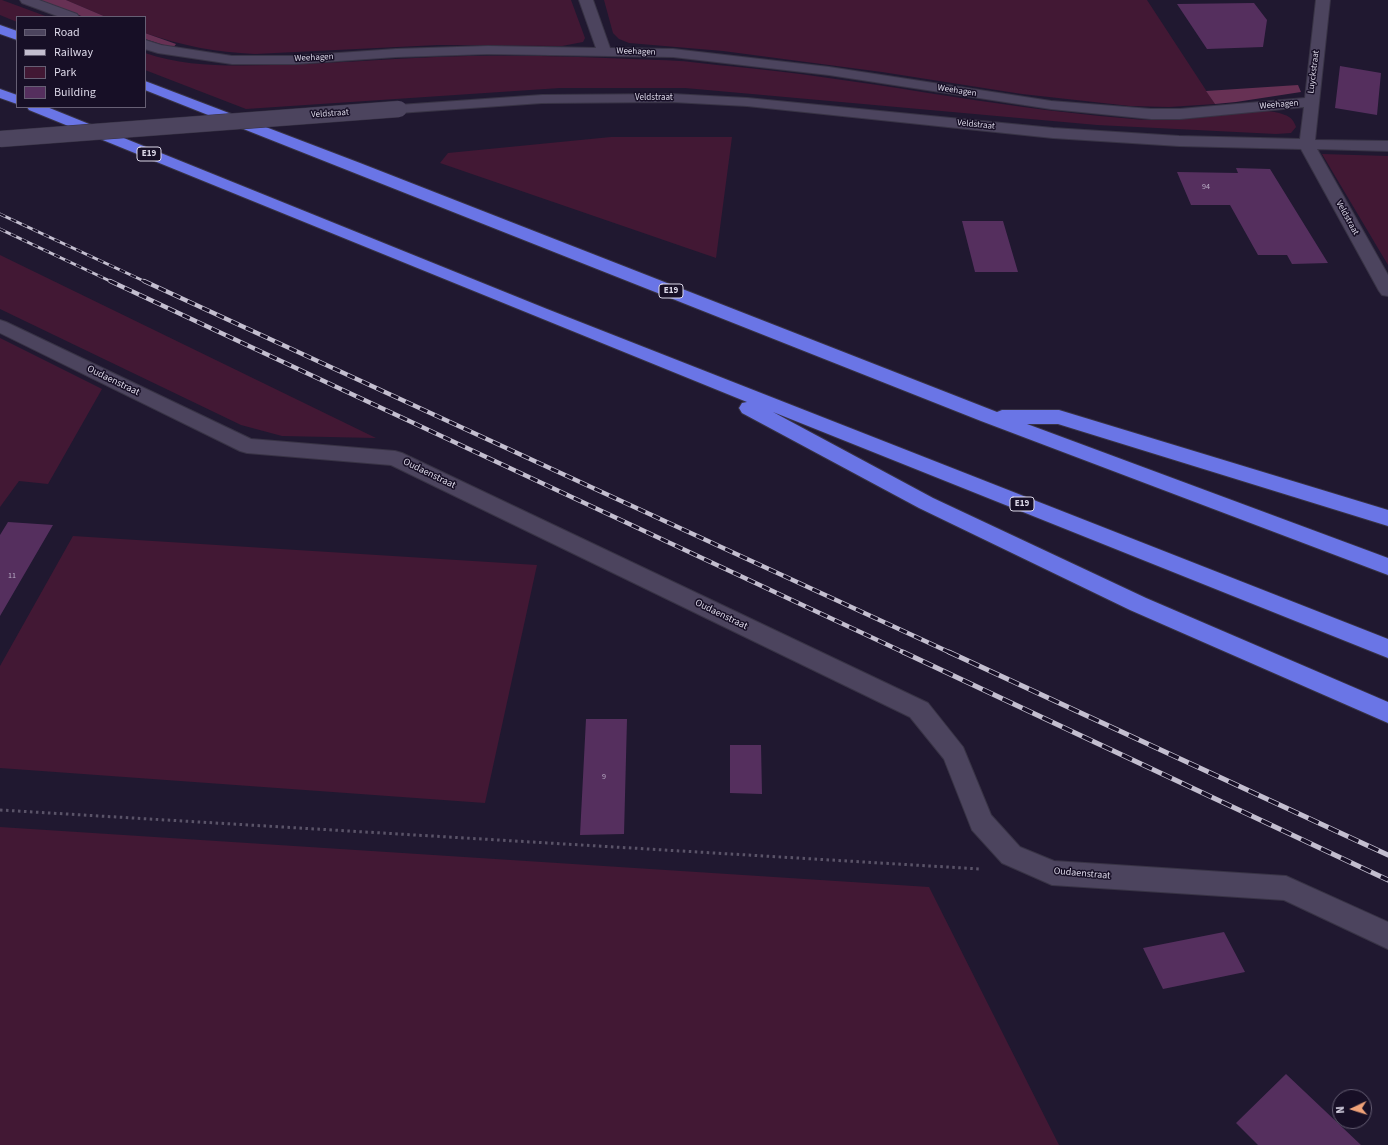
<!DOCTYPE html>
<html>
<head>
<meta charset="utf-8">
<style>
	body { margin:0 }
	#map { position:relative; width:1388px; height:1145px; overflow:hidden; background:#201830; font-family:"Source Sans 3",sans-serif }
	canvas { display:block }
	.legend { position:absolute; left:16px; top:16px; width:130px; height:92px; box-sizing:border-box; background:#170f26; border:1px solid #665f74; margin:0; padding:5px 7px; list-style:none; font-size:12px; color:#dcd8e8 }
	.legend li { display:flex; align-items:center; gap:8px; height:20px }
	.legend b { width:20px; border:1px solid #665f74 }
	.north { position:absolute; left:1332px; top:1089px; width:40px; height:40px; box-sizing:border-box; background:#170f26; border:1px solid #665f74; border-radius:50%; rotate:266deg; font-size:11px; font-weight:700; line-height:16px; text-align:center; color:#dcd8e8 }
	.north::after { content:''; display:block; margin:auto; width:14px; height:18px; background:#f0a279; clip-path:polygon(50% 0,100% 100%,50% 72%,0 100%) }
</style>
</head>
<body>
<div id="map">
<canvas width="1388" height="1145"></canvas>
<ul class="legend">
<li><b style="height:5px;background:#4c445e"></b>Road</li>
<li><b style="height:5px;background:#c3becf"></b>Railway</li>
<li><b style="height:11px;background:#421834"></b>Park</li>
<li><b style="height:11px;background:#552f5e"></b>Building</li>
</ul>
<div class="north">N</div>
</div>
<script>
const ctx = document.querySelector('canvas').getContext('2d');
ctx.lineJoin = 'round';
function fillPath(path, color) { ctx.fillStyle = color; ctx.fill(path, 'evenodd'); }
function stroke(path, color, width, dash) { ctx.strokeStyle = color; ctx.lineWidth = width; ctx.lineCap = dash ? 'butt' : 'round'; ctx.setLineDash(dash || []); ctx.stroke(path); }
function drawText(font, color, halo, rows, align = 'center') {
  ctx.font = font + ' "Source Sans 3",sans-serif'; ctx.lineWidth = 3; ctx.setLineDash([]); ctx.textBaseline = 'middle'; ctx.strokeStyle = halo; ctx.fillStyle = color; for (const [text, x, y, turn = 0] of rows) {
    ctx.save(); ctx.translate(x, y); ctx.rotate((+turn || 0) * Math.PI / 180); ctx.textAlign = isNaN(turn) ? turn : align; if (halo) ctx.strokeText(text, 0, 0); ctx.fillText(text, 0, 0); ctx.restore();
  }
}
const green = new Path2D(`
	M0,0H2L48,17H17V22L0,15Z
	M66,0H571L585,38L583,42L562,46L438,45L255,54C215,52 183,46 145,33V17H106Z
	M604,0H1147L1215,104L1169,107L1130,106L1022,94L882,72L723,51L629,43L619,39L613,33Z
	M145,53C185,67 230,66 272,65C327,64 381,59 436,57C510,54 584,57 658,60C681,60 705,64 728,66C860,78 990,107 1122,118C1147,121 1173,120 1198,118C1223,116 1261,105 1285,115C1291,117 1294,121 1296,127L1291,133L1276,134L1097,125L685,88H560L246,109L145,70Z
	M611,137H732L716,258L440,163L448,153Z
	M1322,154L1388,156V265Z
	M0,255L376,438L282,436L241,425L0,309Z
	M0,338L102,389L48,484L19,481L0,507Z
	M73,536L537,565L485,803L0,768V666Z
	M0,827L929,887L1059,1145H0Z`);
const forest = new Path2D(`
	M38,0H66L106,17H84Z
	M145,33L176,44L173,48L145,39Z
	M1298,85L1301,92L1236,102L1215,104L1206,91Z`);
const building = new Path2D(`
	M1254,3L1267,20L1263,47L1207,49L1177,4Z
	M1340,66L1381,73L1377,115L1335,108Z
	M1236,168L1270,169L1328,263L1292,264L1287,255H1258L1230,205H1191L1177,172L1238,173Z
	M962,221H1003L1018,272H975Z
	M8,522L53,525L0,616V535Z
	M586,719H627L624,834L580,835Z
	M730,745H761L762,794L730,793Z
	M1224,932L1245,972L1163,989L1143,948Z
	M1286,1074L1361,1145H1258L1236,1123Z`);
const path = new Path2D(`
	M0,810L980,869`);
const minor = new Path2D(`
	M20,0H39L77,14L79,17H60L22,3Z
	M579,0H593L610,48L673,49L829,67L1051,101L1151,109H1180L1305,98L1316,0H1330L1315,140L1388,141V151L1317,149L1388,275V296L1382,295L1379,291L1301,149L1179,146L1053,138L747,106L672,102L542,103L399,113L394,112L392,109L394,106L399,105L542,95L672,94L747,98L1053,128L1179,136L1300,139L1304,107L1180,119H1151L1051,109L829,75L673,57L488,54L396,57L295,64H232L158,53L145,49V40L161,45L232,56H295L396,49L488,46L596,48Z
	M0,320L6,322L251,439L395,451L402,453L928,703L963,747L991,815L1020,847L1054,861L1286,876L1388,922V949L1284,900L1052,885L1002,863L972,830L944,759L910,717L391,465L247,453L240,451L0,333Z`);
const highway = new Path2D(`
	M0,25L17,31V40L0,34Z
	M145,81L360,163L997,412L1002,410H1059L1388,510V526L1058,424H1027L1388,558V575L981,421L145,90Z
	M0,89L17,95V104L0,98Z
	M27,107H47L547,309L1388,639V658L773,412L933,498L1146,598L1388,702V723L1130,610L919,508L742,413L739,408L742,403L747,402L29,110Z`);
const railFar2 = new Path2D(`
	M0,214L146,282
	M0,229L112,282`);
const railFar1 = new Path2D(`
	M110,281L905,653
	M144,281L951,653`);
const rail = new Path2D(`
	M903,652L1388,880
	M949,652L1388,855`);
const minorBridge = new Path2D(`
	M0,139L399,109`);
const numberNames = [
	["94",1206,187],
	["11",12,576],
	["9",604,777]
];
const farStreetnames = [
	["Weehagen",636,52,2],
	["Weehagen",314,58,-3],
	["Luyckstraat",1314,72,-83],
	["Weehagen",957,91,9],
	["Veldstraat",654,98],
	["Weehagen",1279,105,-5],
	["Veldstraat",330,114,-4],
	["Veldstraat",976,125,6],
	["Veldstraat",1347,218,61]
];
const shields = [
	[149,154,24],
	[671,291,24],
	[1022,504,24]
];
const shieldNames = [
	["E19",149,154],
	["E19",671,291],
	["E19",1022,504]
];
const streetNames = [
	["Oudaenstraat",113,381,26],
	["Oudaenstraat",429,474,26],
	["Oudaenstraat",721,615,26],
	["Oudaenstraat",1082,874,5]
];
fillPath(green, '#421834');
fillPath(forest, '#673154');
fillPath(building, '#552f5e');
stroke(minor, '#383345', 2);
stroke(highway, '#383345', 2);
stroke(path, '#5a5368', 3, [2.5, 3.5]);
fillPath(minor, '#4c445e');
fillPath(highway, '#6a75e6');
stroke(railFar2, '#c3becf', 3);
stroke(railFar1, '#c3becf', 4.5);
stroke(rail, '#c3becf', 5);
stroke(railFar2, '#170f26', 2, [6]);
stroke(railFar1, '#170f26', 3, [8]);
stroke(rail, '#170f26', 3.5, [11]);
stroke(minorBridge, '#383345', 17, []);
stroke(minorBridge, '#4c445e', 16);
drawText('8px', '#baaec6', null, numberNames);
drawText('9px', '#dcd8e8', '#170f26', farStreetnames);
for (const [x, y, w] of shields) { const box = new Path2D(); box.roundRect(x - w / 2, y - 7, w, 14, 3); ctx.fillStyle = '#170f26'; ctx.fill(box); stroke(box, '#dcd8e8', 1); }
drawText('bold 9px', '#dcd8e8', null, shieldNames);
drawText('10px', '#dcd8e8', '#170f26', streetNames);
</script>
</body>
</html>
